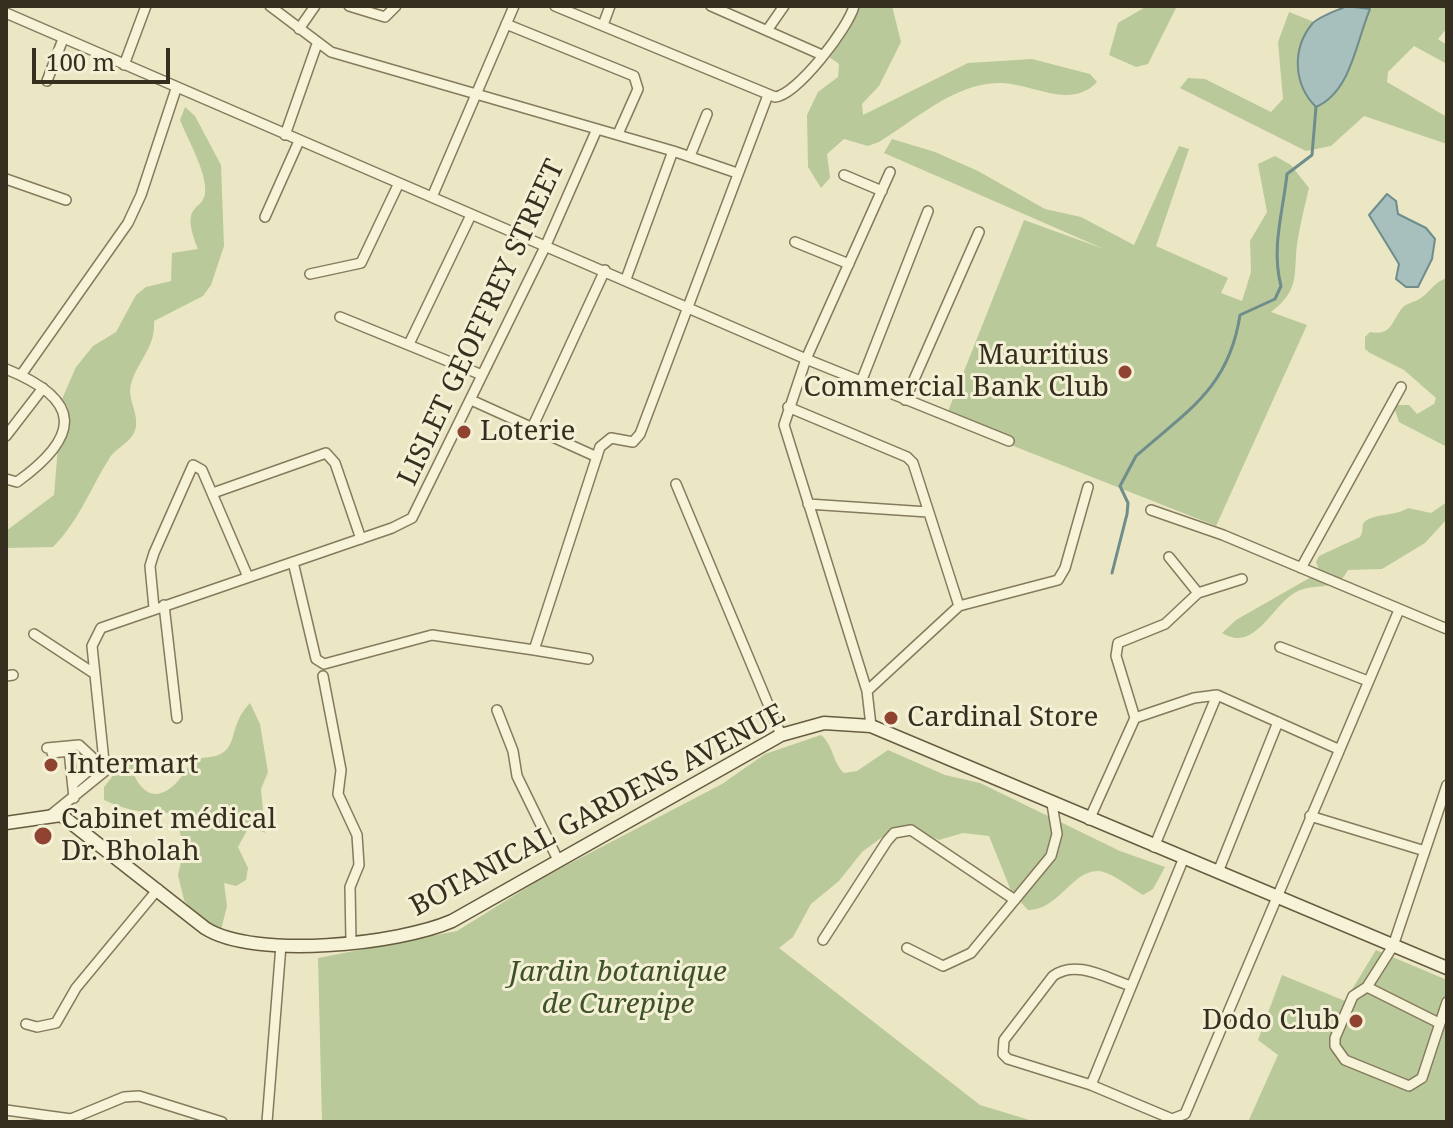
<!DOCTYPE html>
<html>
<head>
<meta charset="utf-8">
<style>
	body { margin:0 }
	#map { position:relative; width:1453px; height:1128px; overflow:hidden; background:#ebe7c5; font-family:"Noto Serif",serif }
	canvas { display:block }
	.frame { position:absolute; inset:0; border:8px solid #362f1f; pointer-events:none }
	.scale { position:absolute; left:32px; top:48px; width:138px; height:36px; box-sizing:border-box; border:4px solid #362f1f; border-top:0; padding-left:10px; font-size:24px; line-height:28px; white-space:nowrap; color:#362f1f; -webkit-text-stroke:6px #f3f0d5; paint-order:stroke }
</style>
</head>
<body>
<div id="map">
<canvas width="1453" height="1128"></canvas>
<div class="frame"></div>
<div class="scale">100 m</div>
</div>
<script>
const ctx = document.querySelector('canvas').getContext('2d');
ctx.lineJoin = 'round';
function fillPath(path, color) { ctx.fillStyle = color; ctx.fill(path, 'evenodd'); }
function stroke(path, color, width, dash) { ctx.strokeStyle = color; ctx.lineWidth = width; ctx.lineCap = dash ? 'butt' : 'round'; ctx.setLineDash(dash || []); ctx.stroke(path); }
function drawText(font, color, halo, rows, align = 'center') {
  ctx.font = font + ' "Noto Serif",serif'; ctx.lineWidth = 6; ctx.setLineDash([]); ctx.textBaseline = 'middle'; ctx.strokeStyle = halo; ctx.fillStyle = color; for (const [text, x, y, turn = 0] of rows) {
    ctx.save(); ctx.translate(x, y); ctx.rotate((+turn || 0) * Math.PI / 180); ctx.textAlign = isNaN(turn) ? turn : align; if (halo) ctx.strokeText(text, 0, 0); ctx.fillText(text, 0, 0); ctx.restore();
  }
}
const green = new Path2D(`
	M852,6H892L901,42L879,86L862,104L863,115L968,63L1032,59L1090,74L1097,82C1071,110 1033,84 1002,83C957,81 915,120 879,142L868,146L844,139L827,154L830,178L821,188L808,167L807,115L818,92L838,77L839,64L829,57Z
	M1147,6H1177L1148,64L1136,67L1109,55L1118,23Z
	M1376,6H1447V28L1438,39L1447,45V64L1414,46L1388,72L1387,82L1447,117V144L1364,116L1331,146L1306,151L1180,88L1188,78L1205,79L1271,112L1283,99L1278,42L1289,12L1314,22L1302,42L1356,41L1370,9Z
	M185,107L195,116L221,165L224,246L211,285L203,296L154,321C156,347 138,360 131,384C127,399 138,411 136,426C134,442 116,447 109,459C90,489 79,521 53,547L6,548V531L54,495L62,399L76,367L93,346L116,332L136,295L146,287L171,281L172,253L198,249C177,197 208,215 205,186C203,165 188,140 180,120Z
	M892,139L935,152L978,171L1045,209L1081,217L1134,245L1179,146L1189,149L1156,246L1228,278L1221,293L1242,301L1251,272L1250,241L1267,212L1258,164L1275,156L1291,165L1309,188C1305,205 1301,221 1298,238C1292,271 1303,288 1271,312L1307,325L1216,526L945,419L1024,220L1104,249L884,153Z
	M1447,278V447L1399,422L1395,410L1397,405H1409L1417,414L1434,404L1436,398L1404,370L1370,353L1365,349V337L1370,332C1393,336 1391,321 1403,307C1407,303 1416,302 1421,298C1431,291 1434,282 1447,278Z
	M1447,502V519L1425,543L1382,569L1348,570C1336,593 1318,582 1298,591C1272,603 1256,654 1222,633L1236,620L1320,572L1316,562L1319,556L1360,537C1363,533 1362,528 1363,524C1369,513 1395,517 1408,508L1431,513Z
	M250,703L260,724L268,772L261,789L265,833L250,825L238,847L248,868L246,880L236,886L224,883L227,906L221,930L198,919L184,900L178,875L184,849L175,813C148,813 129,812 104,800V787L127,758L138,764L134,775C153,815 181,783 193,758C247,759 222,732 250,703Z
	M821,735C834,746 832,762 844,773L857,771L888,750L945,775L980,783L1120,851L1165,867L1153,889L1143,895C1131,888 1112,872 1098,871C1073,870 1057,911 1028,910L1012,893L989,836L963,833L939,840L905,826L893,829L862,852L839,881L811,904L793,937L779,948L980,1105L1036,1122H322L318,958L457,931L544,877L722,784L765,754Z
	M1376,950L1447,980V1122H1248L1278,1055L1258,1040L1282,975L1345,1001Z`);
const water = new Path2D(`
	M1347,6L1370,9C1356,42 1351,92 1316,107C1294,85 1291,50 1312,24C1319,16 1336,11 1347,6Z
	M1387,194L1396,201L1398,214L1426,228L1435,239L1432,259L1418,287H1406L1396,279L1399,264L1369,215Z`);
const stream = new Path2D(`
	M1112,573L1127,514L1128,503L1120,486L1136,456C1187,411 1229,388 1240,315L1275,299L1281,286C1271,248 1283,212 1287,174L1312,155L1316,107`);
const street = new Path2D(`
	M270,6L331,52L673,151L737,173
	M349,6L385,17L396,6
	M555,6L775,97C797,95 849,27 854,6
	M711,6L822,55
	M6,13L806,359L1009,441
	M506,24L634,76L638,89L618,134
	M603,25L610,6
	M299,29L315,6
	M768,29L784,6
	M124,65L146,6
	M47,81L63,39
	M285,135L317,44
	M690,156L707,114
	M844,175L882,191
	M6,179L66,200
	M432,197L514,6
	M265,217L299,141
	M795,242L849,264
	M310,274L361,263L399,183
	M626,279L673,151
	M340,317L482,375
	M409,344L471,215
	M6,369C83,400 81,436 17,482L6,479
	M21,375L128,223L141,195L176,89
	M861,382L928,211
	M471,400L597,457
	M905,400L979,232
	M788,407L907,457L913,463L959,606
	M532,428L605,270
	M6,436L43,388
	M676,484L781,735
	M213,493L326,453L335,463L361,539
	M808,504L928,512
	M1151,510L1223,535L1447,629
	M1169,557L1198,593
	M293,562L316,659L324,664L432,635L534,650L600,447L611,438L633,442L640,434L768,95
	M1301,568L1401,387
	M164,605L177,718
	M154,608L150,566L154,553L193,465L202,470L248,577
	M34,634L95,674
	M1280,647L1368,681
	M534,650L588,659
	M6,676L13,675
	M323,676L341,770L338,794L357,835L359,865L350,887L351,941
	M867,691L959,606L1058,580L1065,568L1088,487
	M497,710L513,751L517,776L558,860
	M1135,718L1116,656L1118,643L1165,624L1198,593L1242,579
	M871,726L867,691L784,425L806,359L890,172
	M47,748L79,745L93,758L89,770L73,784
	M52,753L69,751L74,798
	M1447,785L1393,946L1367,987L1353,996L1335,1038V1046L1345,1060L1409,1086L1422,1078L1447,1002
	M52,814L105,771L92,646L101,628L392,528L412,518L546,245L597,129
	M1310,816L1425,851
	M1089,820L1135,718L1194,698L1217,695L1338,749
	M1154,847L1217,695
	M1218,872L1278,722
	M823,940L887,841L894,833L911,830L1015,900
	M907,948L943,966L971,953L1051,856L1057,834L1052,804
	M1131,986C1106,978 1076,959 1053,976L1004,1040L1003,1054L1008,1059L1091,1085L1172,1119L1185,1114L1399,610
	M1367,987L1439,1023
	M26,1024L37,1027L56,1023L76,988L158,889
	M1091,1085L1183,860
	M6,1110L71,1119L124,1097L139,1096L222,1122
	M267,1122L281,945`);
const secondary = new Path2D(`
	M6,823L61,815L205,928C255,960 399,944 452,921L781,735L824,723L871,726L1447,968`);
const markers = [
	[1125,372,8,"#904331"],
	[464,432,8,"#904331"],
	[891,718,8,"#904331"],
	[51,765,8,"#904331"],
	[43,836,10,"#904331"],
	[1356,1021,8,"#904331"]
];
const streetNames = [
	["LISLET GEOFFREY STREET",482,323,-65],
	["BOTANICAL GARDENS AVENUE",598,811,-28]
];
const poiNames = [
	["Mauritius",1109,356,"right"],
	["Commercial Bank Club",1109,388,"right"],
	["Loterie",480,432],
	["Cardinal Store",907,718],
	["Intermart",67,765],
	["Cabinet médical",61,820],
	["Dr. Bholah",61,852],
	["Dodo Club",1340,1021,"right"]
];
const parkNames = [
	["Jardin botanique",618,973],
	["de Curepipe",618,1005]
];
fillPath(green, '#bac99a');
fillPath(water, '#a7bfbd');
stroke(water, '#6e8d8b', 2);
stroke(stream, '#6e8d8b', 3);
stroke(street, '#857a5d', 12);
stroke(secondary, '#675b40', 15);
stroke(street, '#f6f3d8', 9);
stroke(secondary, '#f6f3d8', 12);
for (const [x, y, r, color] of markers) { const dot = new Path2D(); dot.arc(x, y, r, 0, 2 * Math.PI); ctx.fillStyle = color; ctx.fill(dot); stroke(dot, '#f3f0d5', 3); }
drawText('28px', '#362f1f', '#f3f0d5', streetNames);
drawText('28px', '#362f1f', '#f3f0d5', poiNames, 'left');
drawText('italic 28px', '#3e5127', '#f3f0d5', parkNames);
</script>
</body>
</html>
